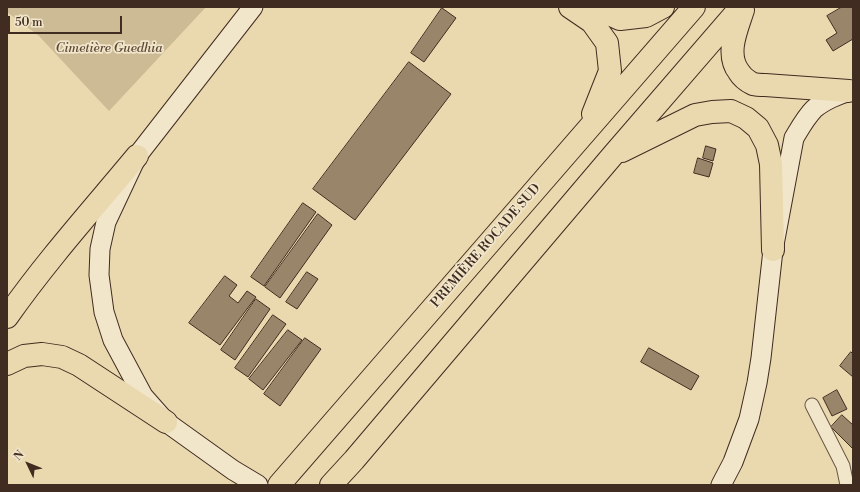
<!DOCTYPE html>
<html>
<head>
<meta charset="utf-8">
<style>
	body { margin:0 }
	#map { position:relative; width:860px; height:492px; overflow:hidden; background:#ead8ae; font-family:"Libre Bodoni",serif }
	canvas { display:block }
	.frame { position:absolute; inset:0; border:8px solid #412c21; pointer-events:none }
	.north { position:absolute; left:8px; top:444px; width:40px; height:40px; -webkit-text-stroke:3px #f1e6ca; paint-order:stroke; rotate:313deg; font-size:11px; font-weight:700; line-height:16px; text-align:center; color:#412c21 }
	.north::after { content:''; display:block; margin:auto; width:14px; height:18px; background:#412c21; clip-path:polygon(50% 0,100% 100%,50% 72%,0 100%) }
	.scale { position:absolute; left:8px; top:16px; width:114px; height:18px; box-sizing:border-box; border:2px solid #412c21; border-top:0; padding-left:5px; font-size:12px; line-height:14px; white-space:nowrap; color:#412c21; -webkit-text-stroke:3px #f1e6ca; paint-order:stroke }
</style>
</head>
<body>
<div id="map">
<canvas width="860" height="492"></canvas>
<div class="frame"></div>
<div class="north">N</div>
<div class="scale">50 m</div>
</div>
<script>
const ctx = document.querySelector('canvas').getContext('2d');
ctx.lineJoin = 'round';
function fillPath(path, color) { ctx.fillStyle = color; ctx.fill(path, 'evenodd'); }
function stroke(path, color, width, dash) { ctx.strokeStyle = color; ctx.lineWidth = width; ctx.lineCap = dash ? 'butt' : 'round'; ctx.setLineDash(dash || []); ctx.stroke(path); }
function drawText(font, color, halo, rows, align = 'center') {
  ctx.font = font + ' "Libre Bodoni",serif'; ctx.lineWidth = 3.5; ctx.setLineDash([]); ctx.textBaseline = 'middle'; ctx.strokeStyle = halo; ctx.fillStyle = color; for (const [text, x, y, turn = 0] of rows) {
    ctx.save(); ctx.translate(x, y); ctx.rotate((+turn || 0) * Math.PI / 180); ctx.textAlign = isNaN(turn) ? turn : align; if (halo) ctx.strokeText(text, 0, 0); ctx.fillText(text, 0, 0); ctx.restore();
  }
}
const green = new Path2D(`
	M7,7H206L109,111L39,36L7,12Z`);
const building = new Path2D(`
	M842,7H853V39L833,51L826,40L837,33L827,16Z
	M442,8L456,18L424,62L411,53Z
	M409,62L451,94L355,220L313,189Z
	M706,146L716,149L713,161L703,158Z
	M698,158L713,163L709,177L694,173Z
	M303,203L316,212L264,286L251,277Z
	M318,214L332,225L280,298L265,287Z
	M307,272L318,279L297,309L286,302Z
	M225,276L237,285L229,296L238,303L247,291L256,297L220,345L189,323Z
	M256,299L270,309L235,360L221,350Z
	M273,315L286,324L248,377L235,368Z
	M288,330L302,340L263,390L249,379Z
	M305,338L321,349L280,406L264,394Z
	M649,348L699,376L691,390L641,362Z
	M851,352L853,354V377L840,366Z
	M837,390L847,409L832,416L823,398Z
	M842,415L853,425V449L831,427Z`);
const street = new Path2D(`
	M812,405L843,466L847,485`);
const secondary = new Path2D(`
	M253,7L137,156L106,222L100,249L99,275L104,312L113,340L143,396L166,422L233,470L258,485
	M721,485L733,462L749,419L757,383L761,358L773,250L794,138C800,128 806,117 814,109C823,101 839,94 850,91`);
const highway = new Path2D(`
	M570,7L592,22L607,43L610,71L593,114
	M594,7L620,19L646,16L663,7
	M743,10C737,29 725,54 739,72C742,77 747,81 753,84C757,85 761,85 765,85L849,91
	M622,151L695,115L712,112L731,111L746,118L758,128L767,145L771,164L773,250
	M7,317C47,260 93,209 137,156
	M7,364L24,356L42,354L62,357L79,365L166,422
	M279,485C418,326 555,166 694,7
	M331,485L354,460L613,155L741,7`);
const parkNames = [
	["Cimetière Guedhia",109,49]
];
const streetNames = [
	["PREMIÈRE ROCADE SUD",486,246,-49]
];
fillPath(green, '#cdbb96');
fillPath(building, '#99856a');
stroke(building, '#412c21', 1);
stroke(street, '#6b5744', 15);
stroke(secondary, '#412c21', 21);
stroke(highway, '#412c21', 24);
stroke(street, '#f1e6ca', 13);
stroke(secondary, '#f1e6ca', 19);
stroke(highway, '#ead8ae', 22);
drawText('italic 13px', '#5d4938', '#f1e6ca', parkNames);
drawText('13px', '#412c21', '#f1e6ca', streetNames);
</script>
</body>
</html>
